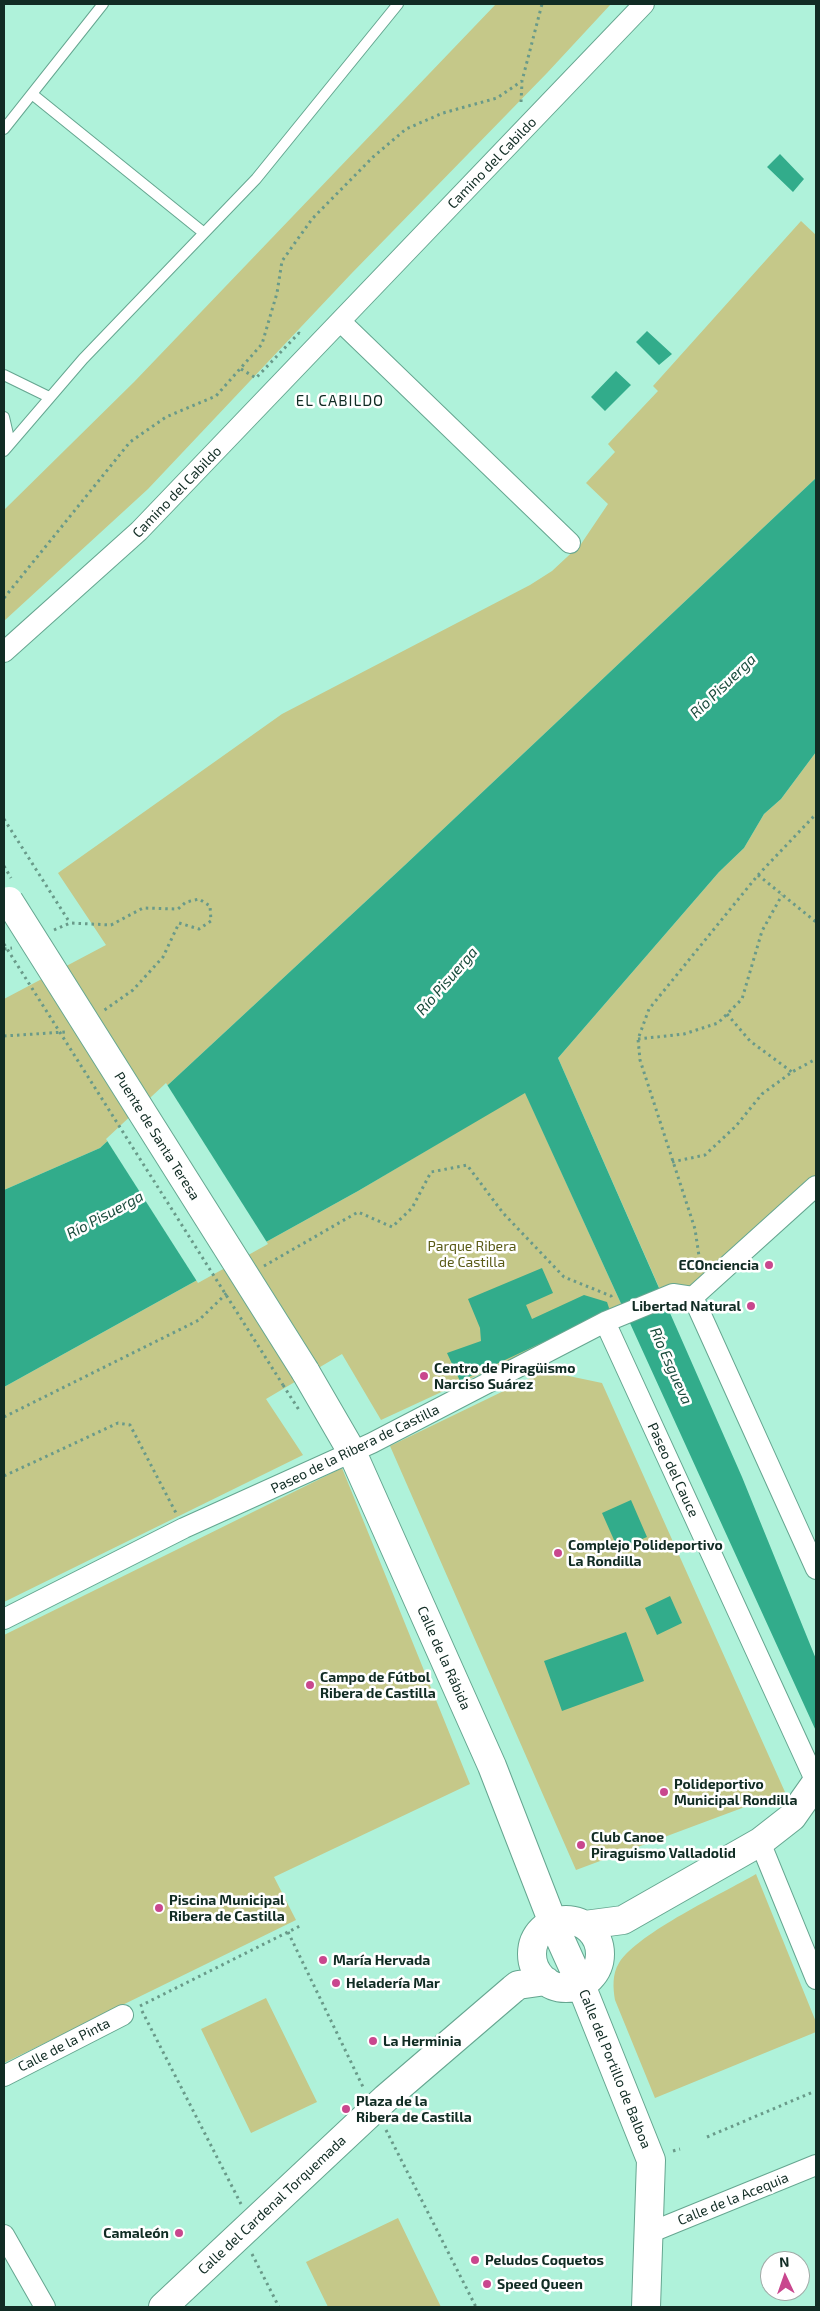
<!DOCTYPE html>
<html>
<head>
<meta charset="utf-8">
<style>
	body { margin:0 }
	#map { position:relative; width:820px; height:2311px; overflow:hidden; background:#aff2da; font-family:"Exo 2",sans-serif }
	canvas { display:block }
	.frame { position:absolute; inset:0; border:5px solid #112c24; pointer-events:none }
	.north { position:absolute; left:760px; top:2251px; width:50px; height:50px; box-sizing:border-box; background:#fff; border:1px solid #a0aba7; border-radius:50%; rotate:357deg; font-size:14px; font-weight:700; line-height:20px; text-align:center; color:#112c24 }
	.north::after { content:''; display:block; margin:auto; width:18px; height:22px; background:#c9478e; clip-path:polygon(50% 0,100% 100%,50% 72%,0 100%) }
</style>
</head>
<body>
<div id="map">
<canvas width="820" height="2311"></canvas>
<div class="frame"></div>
<div class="north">N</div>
</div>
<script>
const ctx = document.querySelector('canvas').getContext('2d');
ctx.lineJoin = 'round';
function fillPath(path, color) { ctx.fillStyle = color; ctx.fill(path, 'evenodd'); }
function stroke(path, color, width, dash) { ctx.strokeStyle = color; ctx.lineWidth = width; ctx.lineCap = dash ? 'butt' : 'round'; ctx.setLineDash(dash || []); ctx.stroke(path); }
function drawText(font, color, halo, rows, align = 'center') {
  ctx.font = font + ' "Exo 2",sans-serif'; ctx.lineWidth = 5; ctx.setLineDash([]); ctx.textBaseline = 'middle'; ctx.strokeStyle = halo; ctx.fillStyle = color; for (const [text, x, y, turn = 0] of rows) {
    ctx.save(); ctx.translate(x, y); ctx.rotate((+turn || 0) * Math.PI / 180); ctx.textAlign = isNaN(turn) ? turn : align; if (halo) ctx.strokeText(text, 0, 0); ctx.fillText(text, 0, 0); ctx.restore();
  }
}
const green = new Path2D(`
	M496,4H611L547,73L351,274L148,489L4,621V510L134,382Z
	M801,221L816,235V478L405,865L100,1148L4,1190V999L106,945L58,873L282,714L530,585L552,571L581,544L608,504L586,483L615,452L608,444L658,391L653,386Z
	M816,752V1178L700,1284L661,1292L558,1058L719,872L744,848L764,814L781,799Z
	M525,1092L623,1308L381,1420L342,1354L266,1399L303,1455L4,1602V1387L358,1191Z
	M545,1371L602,1383L785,1792L576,1870L390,1446Z
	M342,1468L470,1784L274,1877L296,1920L4,2063V1635Z
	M756,1874L816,2022V2032L655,2098L615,2000C613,1988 612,1974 619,1963C639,1932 722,1894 756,1874Z
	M266,1998L317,2102L251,2133L201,2029Z
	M398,2218L441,2307H328L306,2262Z`);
const water = new Path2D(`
	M780,154L804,179L793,192L767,167Z
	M647,331L672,354L659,365L636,342Z
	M616,371L631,385L605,411L591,397Z
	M816,478V752L781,799L764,814L744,848L719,872L558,1058L742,1477L816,1659V1731L525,1093L358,1191L4,1387V1190L100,1148L405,865Z
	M542,1268L553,1293L526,1305L532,1319L584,1295L607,1302L610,1311L460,1381L447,1353L481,1341L480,1328L468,1299Z
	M631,1500L647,1537L618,1549L602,1513Z
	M670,1596L682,1623L657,1635L645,1608Z
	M626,1632L644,1681L562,1711L544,1661Z`);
const pier = new Path2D(`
	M166,1083L268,1244L198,1283L106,1139Z`);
const path = new Path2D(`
	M521,102L522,82
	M241,369L256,378L299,333L302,336
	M4,598L130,442L166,417L216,396L262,344L277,293L282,261L312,219L373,157L406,129L443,113L497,98L522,81L542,4
	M4,819L70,923
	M4,866L11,878
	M758,875L816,922
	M54,930L70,923L111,925L143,908L178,909L186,902L199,899L210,906L211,921L199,929L179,923L163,957L133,990L103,1011
	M4,949L12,948
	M727,1014L750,1041L792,1072
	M4,1036L65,1032
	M638,1039L684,1034L718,1023L742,999L762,931L782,895
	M672,1162L705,1155L736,1126L762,1094L792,1072L816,1059
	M264,1266L358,1212L392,1227L412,1208L431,1172L467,1165L503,1213L564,1277L611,1296L612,1299
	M697,1267L699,1256L695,1229L640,1060L638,1039L649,1009L758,875L816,814
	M283,1385L299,1410
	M4,1417L199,1320L229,1291
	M4,1476L118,1423L130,1425L176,1513
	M288,1932L364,2089
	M140,2006L300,1926
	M142,2011L241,2204
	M386,2130L476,2307
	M707,2137L813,2092
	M673,2151L680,2149
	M252,2254L279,2307`);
const lane = new Path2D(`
	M32,94L204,233
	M4,129L103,4
	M4,375L49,397
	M4,417L10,443
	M4,451L83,359L256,179L398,4`);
const street = new Path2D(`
	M341,322L570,543
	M4,652L139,531L644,4
	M693,1297L816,1569
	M605,1322L816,1782
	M4,1619L184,1528L372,1443L605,1322L673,1294L693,1297L816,1186
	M760,1842L816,1979
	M4,2076L123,2015
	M649,2233L816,2165
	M4,2235L45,2307`);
const secondary = new Path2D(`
	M305,1371L352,1452L492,1766L553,1923L581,1985L651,2160L646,2307
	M532 1954a34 34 0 1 1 68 0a34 34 0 1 1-68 0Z
	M585,1925L623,1920L760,1842L792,1817L816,1783
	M163,2307L386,2098L513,1989L518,1985L546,1981`);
const pathBridge = new Path2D(`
	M4,944L283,1385`);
const secondaryBridge = new Path2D(`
	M9,901L305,1371`);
const markers = [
	[769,1265,5,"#c9478e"],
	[751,1306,5,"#c9478e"],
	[424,1376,5,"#c9478e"],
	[558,1553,5,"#c9478e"],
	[310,1685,5,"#c9478e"],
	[664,1792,5,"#c9478e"],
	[581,1845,5,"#c9478e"],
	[159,1908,5,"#c9478e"],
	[323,1960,5,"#c9478e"],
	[336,1983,5,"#c9478e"],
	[373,2041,5,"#c9478e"],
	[346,2109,5,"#c9478e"],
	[179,2233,5,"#c9478e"],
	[475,2260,5,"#c9478e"],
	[487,2284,5,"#c9478e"]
];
const streetNames = [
	["Camino del Cabildo",492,163,-46],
	["Camino del Cabildo",177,492,-46],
	["Puente de Santa Teresa",157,1136,58],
	["Paseo de la Ribera de Castilla",355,1449,-26],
	["Paseo del Cauce",673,1470,65],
	["Calle de la Rábida",444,1658,66],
	["Calle de la Pinta",64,2045,-27],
	["Calle del Portillo de Balboa",615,2069,68],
	["Calle de la Acequia",733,2199,-22],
	["Calle del Cardenal Torquemada",272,2205,-43]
];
const parkNames = [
	["Parque Ribera",472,1246],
	["de Castilla",472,1262]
];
const poiNames = [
	["ECOnciencia",759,1265,"right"],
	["Libertad Natural",741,1306,"right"],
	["Centro de Piragüismo",434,1368],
	["Narciso Suárez",434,1384],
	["Complejo Polideportivo",568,1545],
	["La Rondilla",568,1561],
	["Campo de Fútbol",320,1677],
	["Ribera de Castilla",320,1693],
	["Polideportivo",674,1784],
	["Municipal Rondilla",674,1800],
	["Club Canoe",591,1837],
	["Piraguismo Valladolid",591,1853],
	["Piscina Municipal",169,1900],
	["Ribera de Castilla",169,1916],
	["María Hervada",333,1960],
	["Heladería Mar",346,1983],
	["La Herminia",383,2041],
	["Plaza de la",356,2101],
	["Ribera de Castilla",356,2117],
	["Camaleón",169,2233,"right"],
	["Peludos Coquetos",485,2260],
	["Speed Queen",497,2284]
];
const neighbourhoodNames = [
	["EL CABILDO",340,401]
];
const waterNames = [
	["Río Pisuerga",723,686,-44],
	["Río Pisuerga",447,981,-49],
	["Río Pisuerga",105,1215,-28],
	["Río Esgueva",671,1366,66]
];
fillPath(green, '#c5c889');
fillPath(water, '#32ac8b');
fillPath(pier, '#aff2da');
stroke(lane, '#65a690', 12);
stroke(street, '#65a690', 22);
stroke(secondary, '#65a690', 30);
stroke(path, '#699a89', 3, [2.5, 4]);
stroke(lane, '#fff', 10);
stroke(street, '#fff', 20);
stroke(secondary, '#fff', 28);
stroke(secondaryBridge, '#65a690', 30, []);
stroke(pathBridge, '#699a89', 3, [2.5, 4]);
stroke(secondaryBridge, '#fff', 28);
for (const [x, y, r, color] of markers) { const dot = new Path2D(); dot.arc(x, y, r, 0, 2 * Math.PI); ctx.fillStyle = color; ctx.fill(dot); stroke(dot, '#fff', 2); }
drawText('14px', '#112c24', '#fff', streetNames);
drawText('14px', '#5a5b17', '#fff', parkNames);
drawText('bold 14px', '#112c24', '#fff', poiNames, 'left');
ctx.letterSpacing = '1px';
drawText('15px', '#112c24', '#fff', neighbourhoodNames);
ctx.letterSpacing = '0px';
drawText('italic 15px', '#1b4c3d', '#fff', waterNames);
</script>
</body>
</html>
